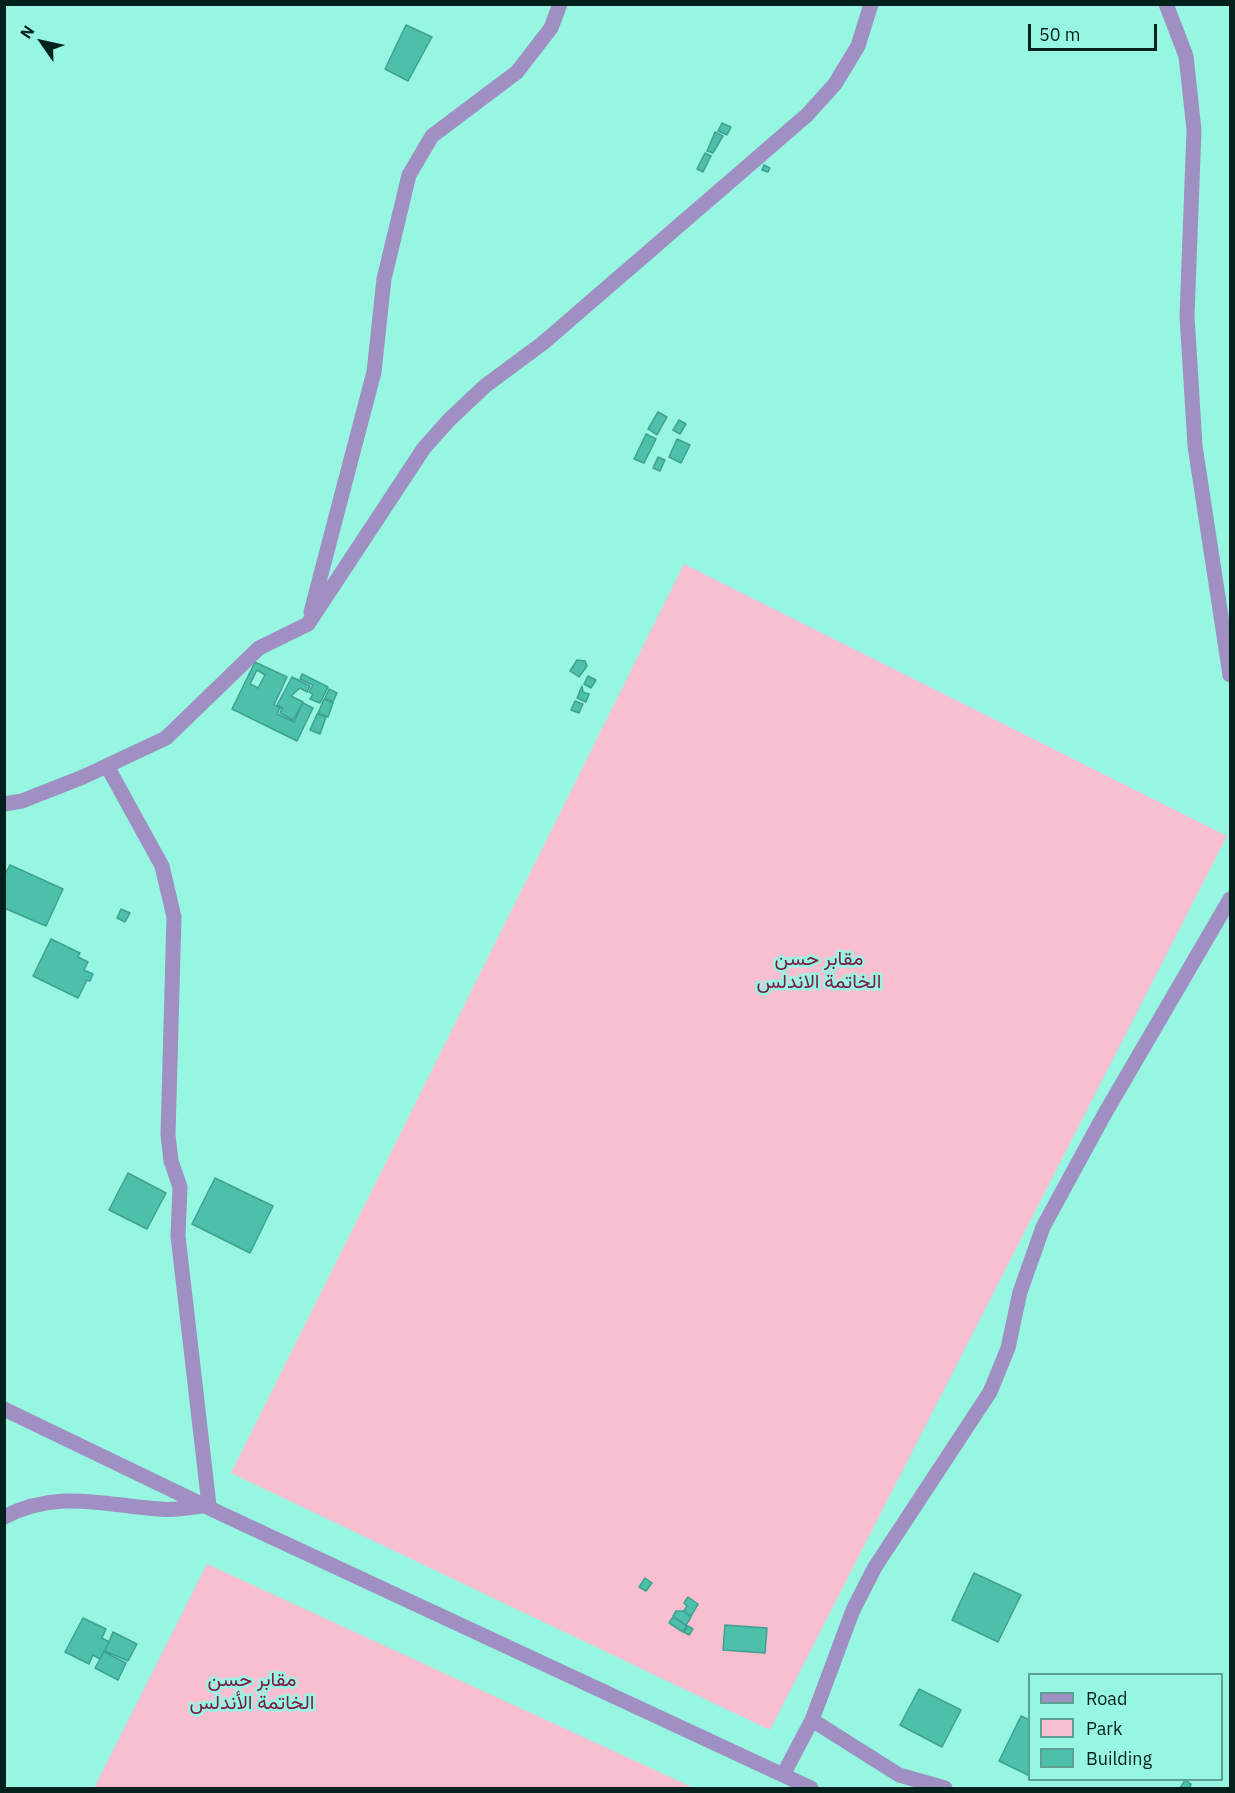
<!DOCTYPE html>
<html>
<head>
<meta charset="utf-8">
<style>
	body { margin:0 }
	#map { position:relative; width:1235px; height:1793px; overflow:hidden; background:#97f6e2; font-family:"IBM Plex Sans",sans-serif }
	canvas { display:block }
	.frame { position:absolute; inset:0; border:6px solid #03211c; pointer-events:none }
	.legend { position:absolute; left:1028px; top:1673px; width:195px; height:108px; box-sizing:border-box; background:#97f6e2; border:2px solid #5ca193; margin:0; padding:8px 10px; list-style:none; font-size:18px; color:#03211c }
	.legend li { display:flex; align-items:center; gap:12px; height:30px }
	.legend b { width:30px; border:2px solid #5ca193 }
	.north { position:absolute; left:12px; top:12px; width:60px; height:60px; -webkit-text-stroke:4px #97f6e2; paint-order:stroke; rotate:304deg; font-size:16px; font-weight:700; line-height:24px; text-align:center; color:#03211c }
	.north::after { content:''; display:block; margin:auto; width:21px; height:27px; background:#03211c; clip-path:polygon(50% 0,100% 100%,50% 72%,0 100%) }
	.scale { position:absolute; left:1028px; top:24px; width:129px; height:27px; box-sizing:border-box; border:3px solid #03211c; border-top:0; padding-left:8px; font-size:18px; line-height:21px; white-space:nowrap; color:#03211c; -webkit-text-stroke:4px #97f6e2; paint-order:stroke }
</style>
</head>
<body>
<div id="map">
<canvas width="1235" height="1793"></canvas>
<div class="frame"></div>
<ul class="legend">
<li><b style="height:8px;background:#9f8fc2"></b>Road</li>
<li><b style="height:16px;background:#f7bfd0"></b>Park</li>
<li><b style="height:16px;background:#4cc0aa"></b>Building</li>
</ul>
<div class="north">N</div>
<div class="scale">50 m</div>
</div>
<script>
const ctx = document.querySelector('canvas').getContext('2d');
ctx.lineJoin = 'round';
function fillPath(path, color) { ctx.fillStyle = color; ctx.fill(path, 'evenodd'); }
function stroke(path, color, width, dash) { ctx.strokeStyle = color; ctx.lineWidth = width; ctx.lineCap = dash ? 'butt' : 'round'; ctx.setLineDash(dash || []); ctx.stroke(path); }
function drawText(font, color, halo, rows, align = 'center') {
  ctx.font = font + ' "IBM Plex Sans",Vazirmatn,sans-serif'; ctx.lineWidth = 5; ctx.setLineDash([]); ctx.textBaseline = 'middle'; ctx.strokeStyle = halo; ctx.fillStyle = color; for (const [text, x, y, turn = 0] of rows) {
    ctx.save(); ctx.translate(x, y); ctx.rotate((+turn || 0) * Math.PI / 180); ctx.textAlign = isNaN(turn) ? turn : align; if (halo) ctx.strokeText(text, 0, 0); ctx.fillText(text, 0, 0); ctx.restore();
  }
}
const green = new Path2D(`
	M684,564L1227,836L770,1730L231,1473Z
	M207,1564L694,1788H94Z`);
const building = new Path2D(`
	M406,25L432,37L408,81L385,69Z
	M722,123L731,127L727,135L718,131Z
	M715,132L723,136L713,153L707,151Z
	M705,153L711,156L703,172L697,169Z
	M764,165L770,168L768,172L762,170Z
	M658,412L667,417L657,435L648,429Z
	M679,420L686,424L680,434L673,430Z
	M646,434L656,439L644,463L634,459Z
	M677,439L690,445L681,463L669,457Z
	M658,457L665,460L660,471L653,468Z
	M577,660L585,661L587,666L579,677L570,671Z
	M255,662L287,677L274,705L280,708L277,714L294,722L303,703L313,708L297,741L232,709Z
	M257,670L265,675L258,688L250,684Z
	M302,674L328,687L320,703L310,699L313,694L309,692L313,685L300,679Z
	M588,676L596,680L591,688L584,684Z
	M292,677L310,686L307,692L300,688L291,696L303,702L293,720L280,713L282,708L277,705Z
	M582,686L583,692L589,694L586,702L577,698Z
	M329,689L337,693L333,702L325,698Z
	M324,699L333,703L328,717L318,713Z
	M575,701L583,704L579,713L571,710Z
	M317,714L326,717L320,734L310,730Z
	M10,865L63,889L46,926L4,908V876Z
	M121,909L130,913L125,922L117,918Z
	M51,939L80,953L78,957L88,962L84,970L93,974L90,981L87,980L78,998L33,976Z
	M128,1173L166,1193L147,1229L109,1210Z
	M215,1178L273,1206L250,1253L192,1224Z
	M974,1573L1021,1595L998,1642L952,1620Z
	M645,1578L652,1583L646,1591L639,1587Z
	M688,1597L698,1604L691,1616L684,1611L687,1606L684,1603Z
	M676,1611H683L691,1617L686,1625L673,1616Z
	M673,1617L687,1626L683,1632L669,1623Z
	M83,1618L106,1629L102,1638L109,1642L100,1659L93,1655L89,1664L65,1652Z
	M725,1625L767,1628L765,1653L723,1650Z
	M688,1626L693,1629L689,1635L684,1632Z
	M113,1632L137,1644L128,1661L105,1651Z
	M104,1652L126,1663L118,1680L95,1668Z
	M919,1689L961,1710L942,1747L900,1725Z
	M1021,1716L1030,1720V1776L999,1761Z
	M1185,1780L1191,1784L1190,1788H1180Z`);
const minor = new Path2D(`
	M1166,4L1186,56L1194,130L1187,316L1195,446L1230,675
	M311,612L374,372L384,279L409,175L432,136L517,72L551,28L560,4
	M4,804L22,801L83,777L166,738L259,648L308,624L424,448L449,420L485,386L543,343L807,115L835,84L858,46L871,4
	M4,1409L224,1515L811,1788
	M4,1517C58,1489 103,1505 159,1509C175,1511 193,1507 209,1505L178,1236L180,1187L171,1161L168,1135L174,917L162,866L107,766
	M812,1720L899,1775L945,1788
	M783,1775L812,1720L853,1610L875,1567L990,1392L1008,1348L1020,1292L1043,1227L1104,1115L1230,899`);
const parkNames = [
	["مقابر حسن",819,959],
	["الخاتمة الاندلس",819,982],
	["مقابر حسن",252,1680],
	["الخاتمة الأندلس",252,1703]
];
fillPath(green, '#f7bfd0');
fillPath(building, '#4cc0aa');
stroke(building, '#3fa18f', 1.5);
stroke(minor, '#9f8fc2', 15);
drawText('20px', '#7d1946', '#97f6e2', parkNames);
</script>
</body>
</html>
